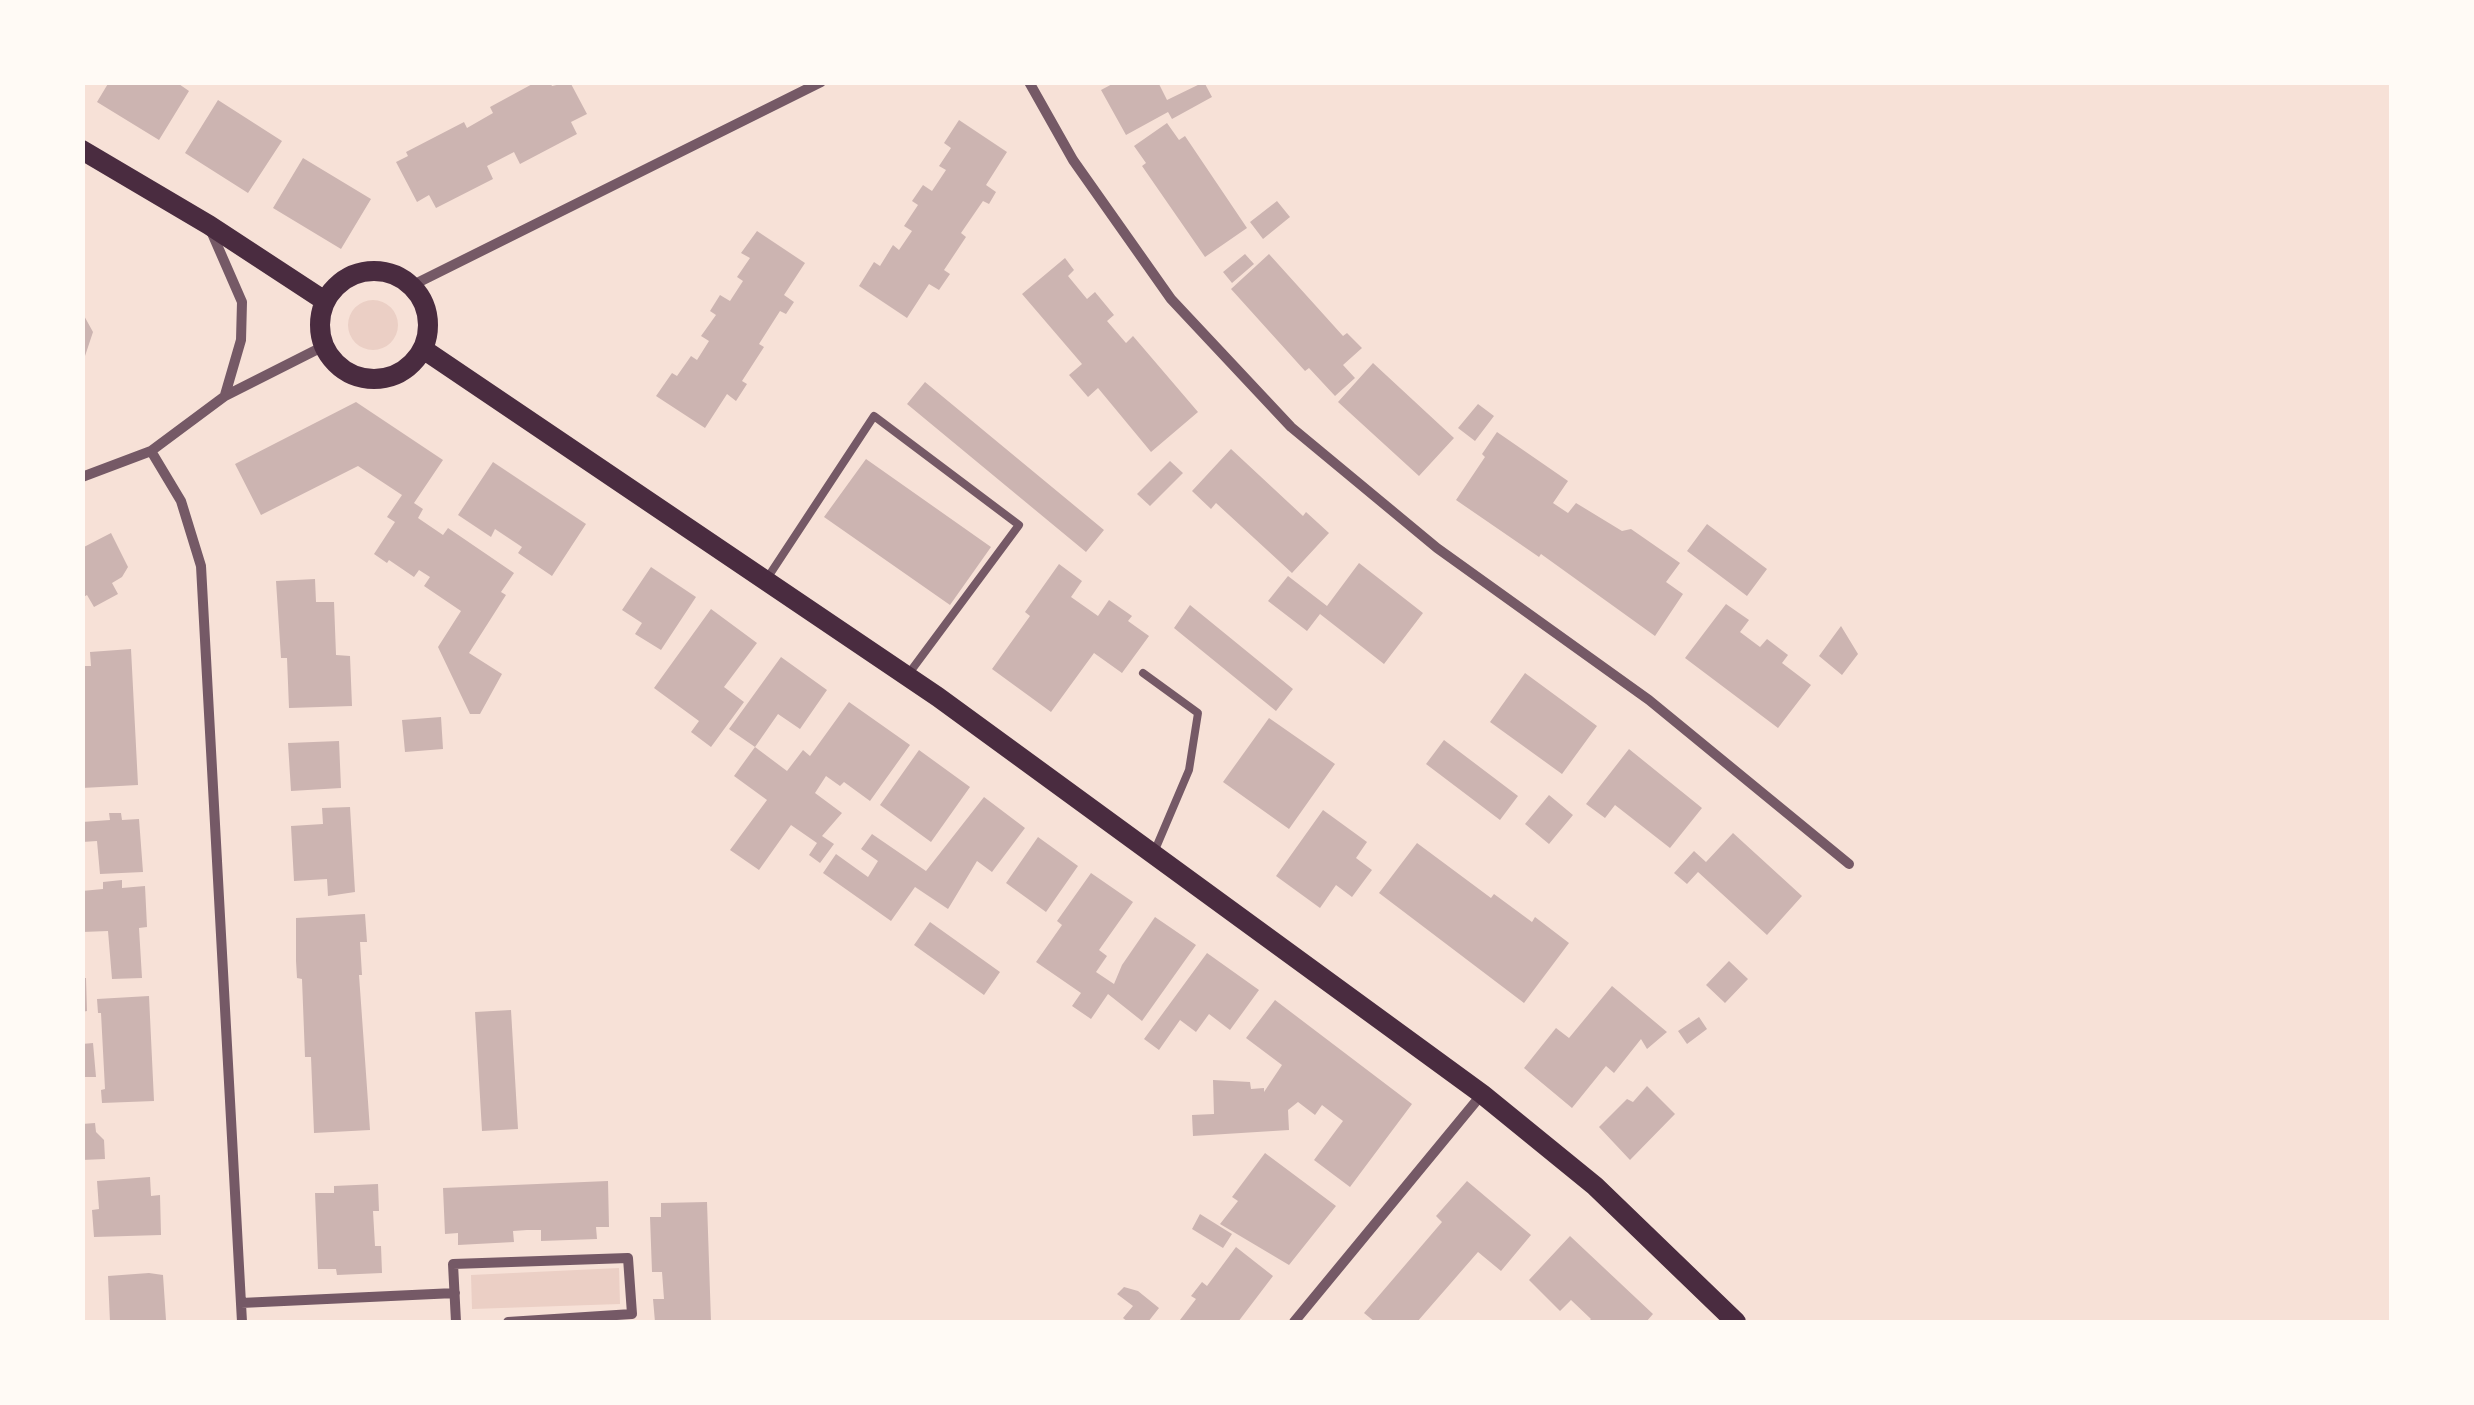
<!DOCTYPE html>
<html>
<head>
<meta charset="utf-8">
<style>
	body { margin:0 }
	#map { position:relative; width:2474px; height:1405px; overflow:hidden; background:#f7e1d7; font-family:"Noto Sans",sans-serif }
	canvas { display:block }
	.frame { position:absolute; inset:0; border:85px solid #fffaf5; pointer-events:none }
</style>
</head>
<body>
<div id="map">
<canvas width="2474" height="1405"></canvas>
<div class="frame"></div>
</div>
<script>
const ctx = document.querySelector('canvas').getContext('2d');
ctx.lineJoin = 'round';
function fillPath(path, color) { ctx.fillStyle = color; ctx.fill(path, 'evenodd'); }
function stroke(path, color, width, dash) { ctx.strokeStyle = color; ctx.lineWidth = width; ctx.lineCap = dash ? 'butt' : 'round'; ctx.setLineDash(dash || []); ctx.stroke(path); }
const green = new Path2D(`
	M348 325a25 25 0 1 1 50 0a25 25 0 1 1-50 0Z
	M619,1268L620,1304L472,1309L471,1275Z`);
const building = new Path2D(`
	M109,82H176L189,91L159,140L97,102Z
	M536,82H550L552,86L570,82L587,114L571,122L577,134L520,164L514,152L487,166L493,179L436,208L429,195L417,202L396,162L408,156L406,152L464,122L467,128L493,113L490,107Z
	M1116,82H1158L1167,100L1204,82L1212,97L1172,119L1168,112L1126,135L1101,90Z
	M218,100L282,141L248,193L185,153Z
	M959,120L1007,152L986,185L996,192L989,204L983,201L961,233L966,237L944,270L950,274L939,290L929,284L907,318L859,286L874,262L880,266L893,245L899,250L912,231L904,226L918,205L912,201L923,185L932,191L946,170L939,166L951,148L944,143Z
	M1167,123L1179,140L1185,136L1247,228L1205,257L1142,166L1146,163L1134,146Z
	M303,158L371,199L341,249L273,208Z
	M1277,201L1290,217L1263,239L1250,222Z
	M757,231L805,263L784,295L794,302L786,314L780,311L759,344L764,347L742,381L747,384L736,401L727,394L705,428L656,396L672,373L677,376L691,356L697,360L709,341L701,336L716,315L710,311L720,295L730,301L743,281L737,277L750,258L741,253Z
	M1245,254L1254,264L1232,283L1223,272Z
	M1269,254L1343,336L1347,333L1362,348L1343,365L1355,378L1335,396L1309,368L1305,371L1231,289Z
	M1065,258L1074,270L1068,276L1087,299L1095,292L1114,315L1107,321L1126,343L1133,336L1198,412L1151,452L1098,388L1088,397L1069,375L1082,364L1022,294Z
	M82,312L93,332L83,362H82Z
	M1373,363L1454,438L1419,476L1338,402Z
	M925,382L1104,530L1086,552L907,404Z
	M356,402L443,460L414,503L423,509L418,518L443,535L448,528L514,573L501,592L506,595L469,653L502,674L480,714H470L438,647L461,611L424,586L430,577L419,570L414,577L389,560L387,563L374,554L395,522L387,517L402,495L358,466L261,515L235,464Z
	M1478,404L1494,416L1475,441L1458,428Z
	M1497,432L1568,481L1553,503L1568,513L1576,503L1622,531L1631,529L1680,563L1666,582L1683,594L1655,636L1541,554L1539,557L1456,500L1485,457L1482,454Z
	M1231,449L1303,516L1306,512L1329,533L1292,573L1216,503L1211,509L1192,491Z
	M866,459L991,547L950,605L824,517Z
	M1170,461L1183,473L1150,506L1137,494Z
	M493,462L586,524L552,576L518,553L522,547L495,529L491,537L458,515Z
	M1707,524L1767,569L1747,596L1687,551Z
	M111,533L128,567L122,577L112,583L118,594L94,607L87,595L82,598V548Z
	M1359,563L1423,613L1384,664L1320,614L1307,631L1268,601L1288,576L1327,606Z
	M1059,564L1082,581L1071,597L1098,616L1109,600L1132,616L1128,621L1149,636L1122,673L1094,653L1051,712L992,669L1030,616L1025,612Z
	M651,567L696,597L661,650L635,634L642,623L622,610Z
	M315,579L316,602H334L336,655L350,656L352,706L289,708L287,658H281L276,581Z
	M1726,604L1749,620L1740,632L1760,647L1767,639L1788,655L1782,663L1811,685L1778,728L1685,658Z
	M1190,605L1293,689L1276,711L1174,628Z
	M711,609L757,643L724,687L744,702L711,747L691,732L699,721L654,688Z
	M1841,626L1858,654L1842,675L1819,656Z
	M131,649L138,785L82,788V666H91L90,652Z
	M781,657L827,690L800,729L778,714L755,747L729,729Z
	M1525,673L1597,726L1562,774L1490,722Z
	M849,702L910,745L870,801L844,782L840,786L826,776L815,793L842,813L822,836L834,844L820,863L809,855L817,843L791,825L759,870L730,850L767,800L734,776L755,747L787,771L803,750L810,756Z
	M441,717L443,749L405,752L402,720Z
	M1269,718L1335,764L1289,829L1223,782Z
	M1444,740L1518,796L1500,820L1426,764Z
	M339,741L341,788L291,791L288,743Z
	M1629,749L1702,808L1670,848L1615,805L1605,818L1586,804Z
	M919,750L970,787L931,842L880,805Z
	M1549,795L1573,815L1549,844L1525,824Z
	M984,797L1025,828L992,872L977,861L948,909L915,887L891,921L823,873L836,854L868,877L878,861L861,849L872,834L926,871Z
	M350,807L355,892L328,896L327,879L294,881L291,826L323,824L322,808Z
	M1323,810L1367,842L1356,858L1372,870L1352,897L1336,885L1320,908L1276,876Z
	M109,813H121L122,820L139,819L143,872L100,874L97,841L82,842V822L110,820Z
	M1733,833L1802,896L1767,935L1698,872L1687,884L1674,873L1694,851L1706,862Z
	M1038,837L1078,866L1046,912L1006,883Z
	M1417,843L1491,898L1494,894L1532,922L1535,917L1569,943L1524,1003L1379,893Z
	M1091,873L1133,902L1099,950L1107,956L1096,972L1114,984L1122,965L1155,917L1196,945L1142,1021L1108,994L1091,1019L1072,1006L1081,993L1036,962L1062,925L1057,921Z
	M122,880V888L145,886L147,927L139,928L142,978L112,979L108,931L82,932V891L103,889V882Z
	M365,914L367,942H360L362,975H359L370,1130L314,1133L311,1057H305L302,979L297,978L296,961V918Z
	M930,922L1000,972L984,995L914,945Z
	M1207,953L1259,990L1230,1030L1209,1014L1196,1032L1180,1020L1159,1050L1144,1039Z
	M1729,961L1748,979L1725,1003L1706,985Z
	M82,978H86L87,1011L82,1012Z
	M1612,986L1667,1032L1647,1049L1641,1039L1614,1073L1606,1066L1572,1108L1524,1068L1556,1028L1569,1038Z
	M149,996L154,1101L102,1103L101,1090L105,1089L101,1013H98L97,999Z
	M1275,1000L1412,1104L1350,1187L1314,1160L1343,1121L1322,1105L1315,1115L1298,1102L1288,1110L1289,1130L1193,1136L1192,1115L1214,1114L1213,1080L1250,1082L1251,1089L1264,1088V1092L1282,1065L1246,1038Z
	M511,1010L518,1129L482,1131L475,1012Z
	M1699,1017L1707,1029L1687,1044L1678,1031Z
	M93,1043L96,1077H82V1044Z
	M1647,1086L1675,1114L1630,1160L1599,1127L1627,1099L1633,1102Z
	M95,1123L96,1132L104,1140L105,1159L82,1160V1124Z
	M1265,1153L1336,1206L1289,1265L1220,1224L1238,1201L1232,1197Z
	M150,1177L151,1196L160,1195L161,1235L94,1237L92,1210L99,1209L97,1181Z
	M608,1181L609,1227H596L597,1239L541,1241V1230H527L513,1231L514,1242L458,1245V1233L445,1234L443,1188Z
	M1467,1181L1531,1235L1501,1271L1478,1252L1417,1322H1375L1364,1313L1442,1222L1436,1216Z
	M378,1184L379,1211H373L375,1246H381L382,1273L337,1275L336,1269H318L315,1193H334V1186Z
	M707,1202L711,1322H655L653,1299H664L662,1272H652L650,1217H661V1203Z
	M1200,1214L1232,1234L1223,1248L1192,1229Z
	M1570,1236L1653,1314L1646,1322H1588L1591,1319L1571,1300L1560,1311L1529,1280Z
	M1236,1247L1273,1276L1238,1322H1183L1180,1320L1196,1299L1191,1296L1202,1282L1207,1286Z
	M149,1273L163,1275L166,1320L110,1322L108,1276Z
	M1124,1287L1138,1291L1159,1308L1148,1322H1128L1123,1318L1133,1306L1117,1294Z`);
const service = new Path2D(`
	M768,577L874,416L1019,525L907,676
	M1143,673L1198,713L1189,770L1155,850`);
const minor = new Path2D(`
	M1029,82L1073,160L1171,299L1291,427L1437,548L1649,700L1849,864
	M211,231L242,302L241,340L225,395
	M411,286L821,82
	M151,451L181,501L201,566L242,1322
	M82,477L151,451L225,396L324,346
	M241,1303L455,1293
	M456,1322L453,1264L628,1258L632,1314L508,1322
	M1294,1322L1482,1094`);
const secondary = new Path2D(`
	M82,150L209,225L325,301
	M320 325a54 54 0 1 1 108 0a54 54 0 1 1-108 0Z
	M423,349L938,697L1482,1094L1595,1186L1736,1322`);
fillPath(green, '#ebcfc5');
fillPath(building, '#ccb4b1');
stroke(service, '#755966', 8);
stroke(minor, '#755966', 10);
stroke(secondary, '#4a2c40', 20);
</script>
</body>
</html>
